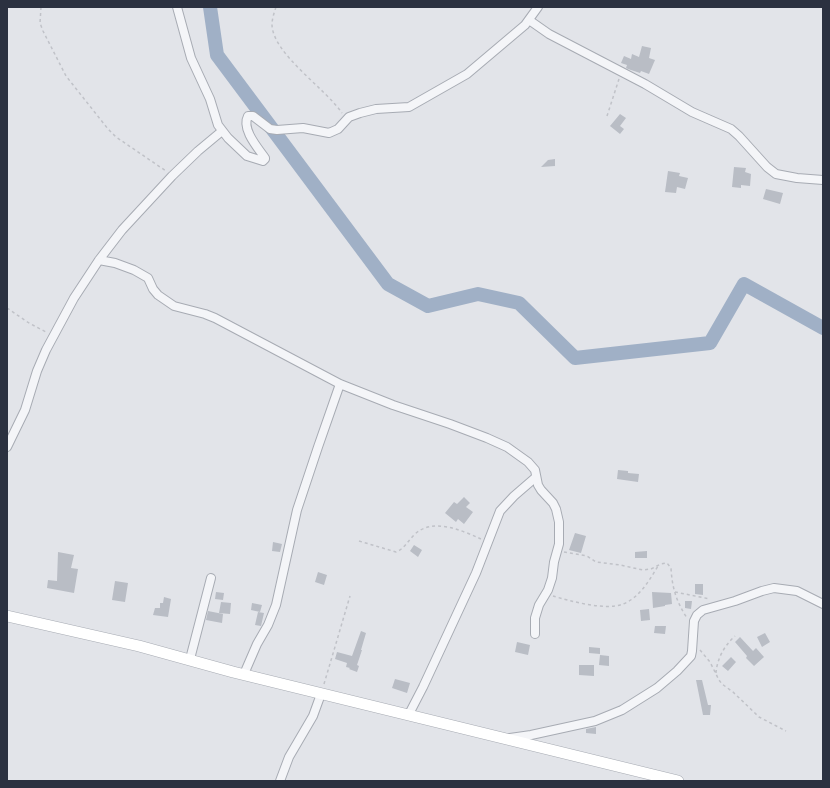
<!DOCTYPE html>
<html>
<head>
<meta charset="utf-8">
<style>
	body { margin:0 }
	#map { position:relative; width:830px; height:788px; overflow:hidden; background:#e2e4e9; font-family:Raleway,sans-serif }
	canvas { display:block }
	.frame { position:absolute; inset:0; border:8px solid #2b3140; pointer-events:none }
</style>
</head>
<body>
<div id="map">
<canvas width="830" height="788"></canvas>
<div class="frame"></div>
</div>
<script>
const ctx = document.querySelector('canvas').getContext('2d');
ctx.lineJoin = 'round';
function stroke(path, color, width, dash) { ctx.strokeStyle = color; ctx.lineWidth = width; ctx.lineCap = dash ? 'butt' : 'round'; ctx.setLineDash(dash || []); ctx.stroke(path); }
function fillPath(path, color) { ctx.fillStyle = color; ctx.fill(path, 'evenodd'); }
const river = new Path2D(`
	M210,7L217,55L388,284L428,306L478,294L519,303L575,358L710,343L744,284L823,328`);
const building = new Path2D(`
	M642,46L651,48L649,58L655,60L649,74L641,71L640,73L628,69L626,68L627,65L621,63L624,56L631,59L632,54L639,57Z
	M620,114L626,118L620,126L624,129L620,134L610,126Z
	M555,159V166L541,167L548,160Z
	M734,167L746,168L745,172L751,174L750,186L741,185V188L732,187Z
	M668,171L680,173L679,176L688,178L685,189L677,187L676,193L665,192Z
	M766,189L783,193L780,204L763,199Z
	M618,470L628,471V473L639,474L638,482L617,479Z
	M464,497L470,503L466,507L473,512L464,524L458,519L456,522L445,513L454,502L457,504Z
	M575,533L586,536L581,553L569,550Z
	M273,542L282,544L280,552L272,551Z
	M414,545L422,550L418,557L410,551Z
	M647,551V558H635V552Z
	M58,552L74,555L71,568L78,569L74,593L47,588L48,580L57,581Z
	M318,572L327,575L324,585L315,582Z
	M115,581L128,583L125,602L112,600Z
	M695,584H703V595L695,594Z
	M216,592L224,593L223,600L215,599Z
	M652,592L671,593L672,604L665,605V606L653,608Z
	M164,597L171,599L168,617L153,615L155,608H160V603H163Z
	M685,601H692L691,609L685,608Z
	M221,602L231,603L230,614L219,613Z
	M252,603L262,605L260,612L251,610Z
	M649,609L650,620L641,621L640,610Z
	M208,611L223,614L222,623L206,620Z
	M258,612L264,613L261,626L255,625Z
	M655,626H666L665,634L654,633Z
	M361,631L366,633L361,650H362L357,665L359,666L357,672L349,669L350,668L346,667L347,663L335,659L337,652L352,656Z
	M765,633L770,642L762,647L757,637Z
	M740,637L753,651L756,648L764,657L754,666L746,658L747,656L735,642Z
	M517,642L530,645L528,655L515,652Z
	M589,647L600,648V654L589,653Z
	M600,655L609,656V666L599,665Z
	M731,657L736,662L728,671L722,666Z
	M579,665H594V676L579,675Z
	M395,679L410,683L407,693L392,688Z
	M696,680H702L708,705H711L710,715H703Z
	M596,727V734L586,733V729Z`);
const path = new Path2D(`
	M41,7L40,23L43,31L66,76L108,129L116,137L166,171
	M276,7C274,13 272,19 272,25C273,54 326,89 342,113
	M607,116L619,79
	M7,308L29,323L46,332
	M359,541L396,552C404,549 408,541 414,535C432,517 461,530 481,539
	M564,552L587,556L596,562L620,565L643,570L651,569L661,564L667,563L671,568C672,587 676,601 687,618
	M675,592L710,599
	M553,596C570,601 606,611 623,604C639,598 649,581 658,566
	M700,650L710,662L719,680L722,684L733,692L759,717L786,731
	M716,673C717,659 724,646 735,636
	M324,684L350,596`);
const minor = new Path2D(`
	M177,7L191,58L210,99L218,125L228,138L247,156L263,161L265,159V158C258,148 241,129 248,116H253L270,129L277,130L303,128L329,133L338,129L349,117L360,113L376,109L409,107L467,74L525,25L538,7
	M529,20L549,34L645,84L692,112L731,129L739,136L767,167L776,174L797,178L823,180
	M99,260L115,263L134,270L148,278L153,289L158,295L174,306L205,314L215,318L340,384L393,405L450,424L487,438L507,447L528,462L535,470L538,485L541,490L553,503L556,509L559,522V544L554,562L552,578L548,590L539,605L535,618V634
	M7,447L25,410L37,371L46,350L74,298L99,260L122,230L172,176L198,151L222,131
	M190,659L211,578
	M244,674L257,644L268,625L276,605L297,510L318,447L340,384
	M409,714L423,687L476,573L500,511L514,496L536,477
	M510,738L531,735L595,721L622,710L657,688L677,671L691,656L692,651L694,621L697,615L703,610L735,601L762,591L774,588L797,591L823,604
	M280,781L289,757L313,716L321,694`);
const secondary = new Path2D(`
	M7,616L139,646L233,672L678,781`);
stroke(river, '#a0b0c6', 14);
fillPath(building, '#b9bdc5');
stroke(minor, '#a7abb3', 10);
stroke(secondary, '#a7abb3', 12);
stroke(path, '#c0c2c8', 1.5, [3, 3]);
stroke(minor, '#f4f5f8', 8);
stroke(secondary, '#fff', 11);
</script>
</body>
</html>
